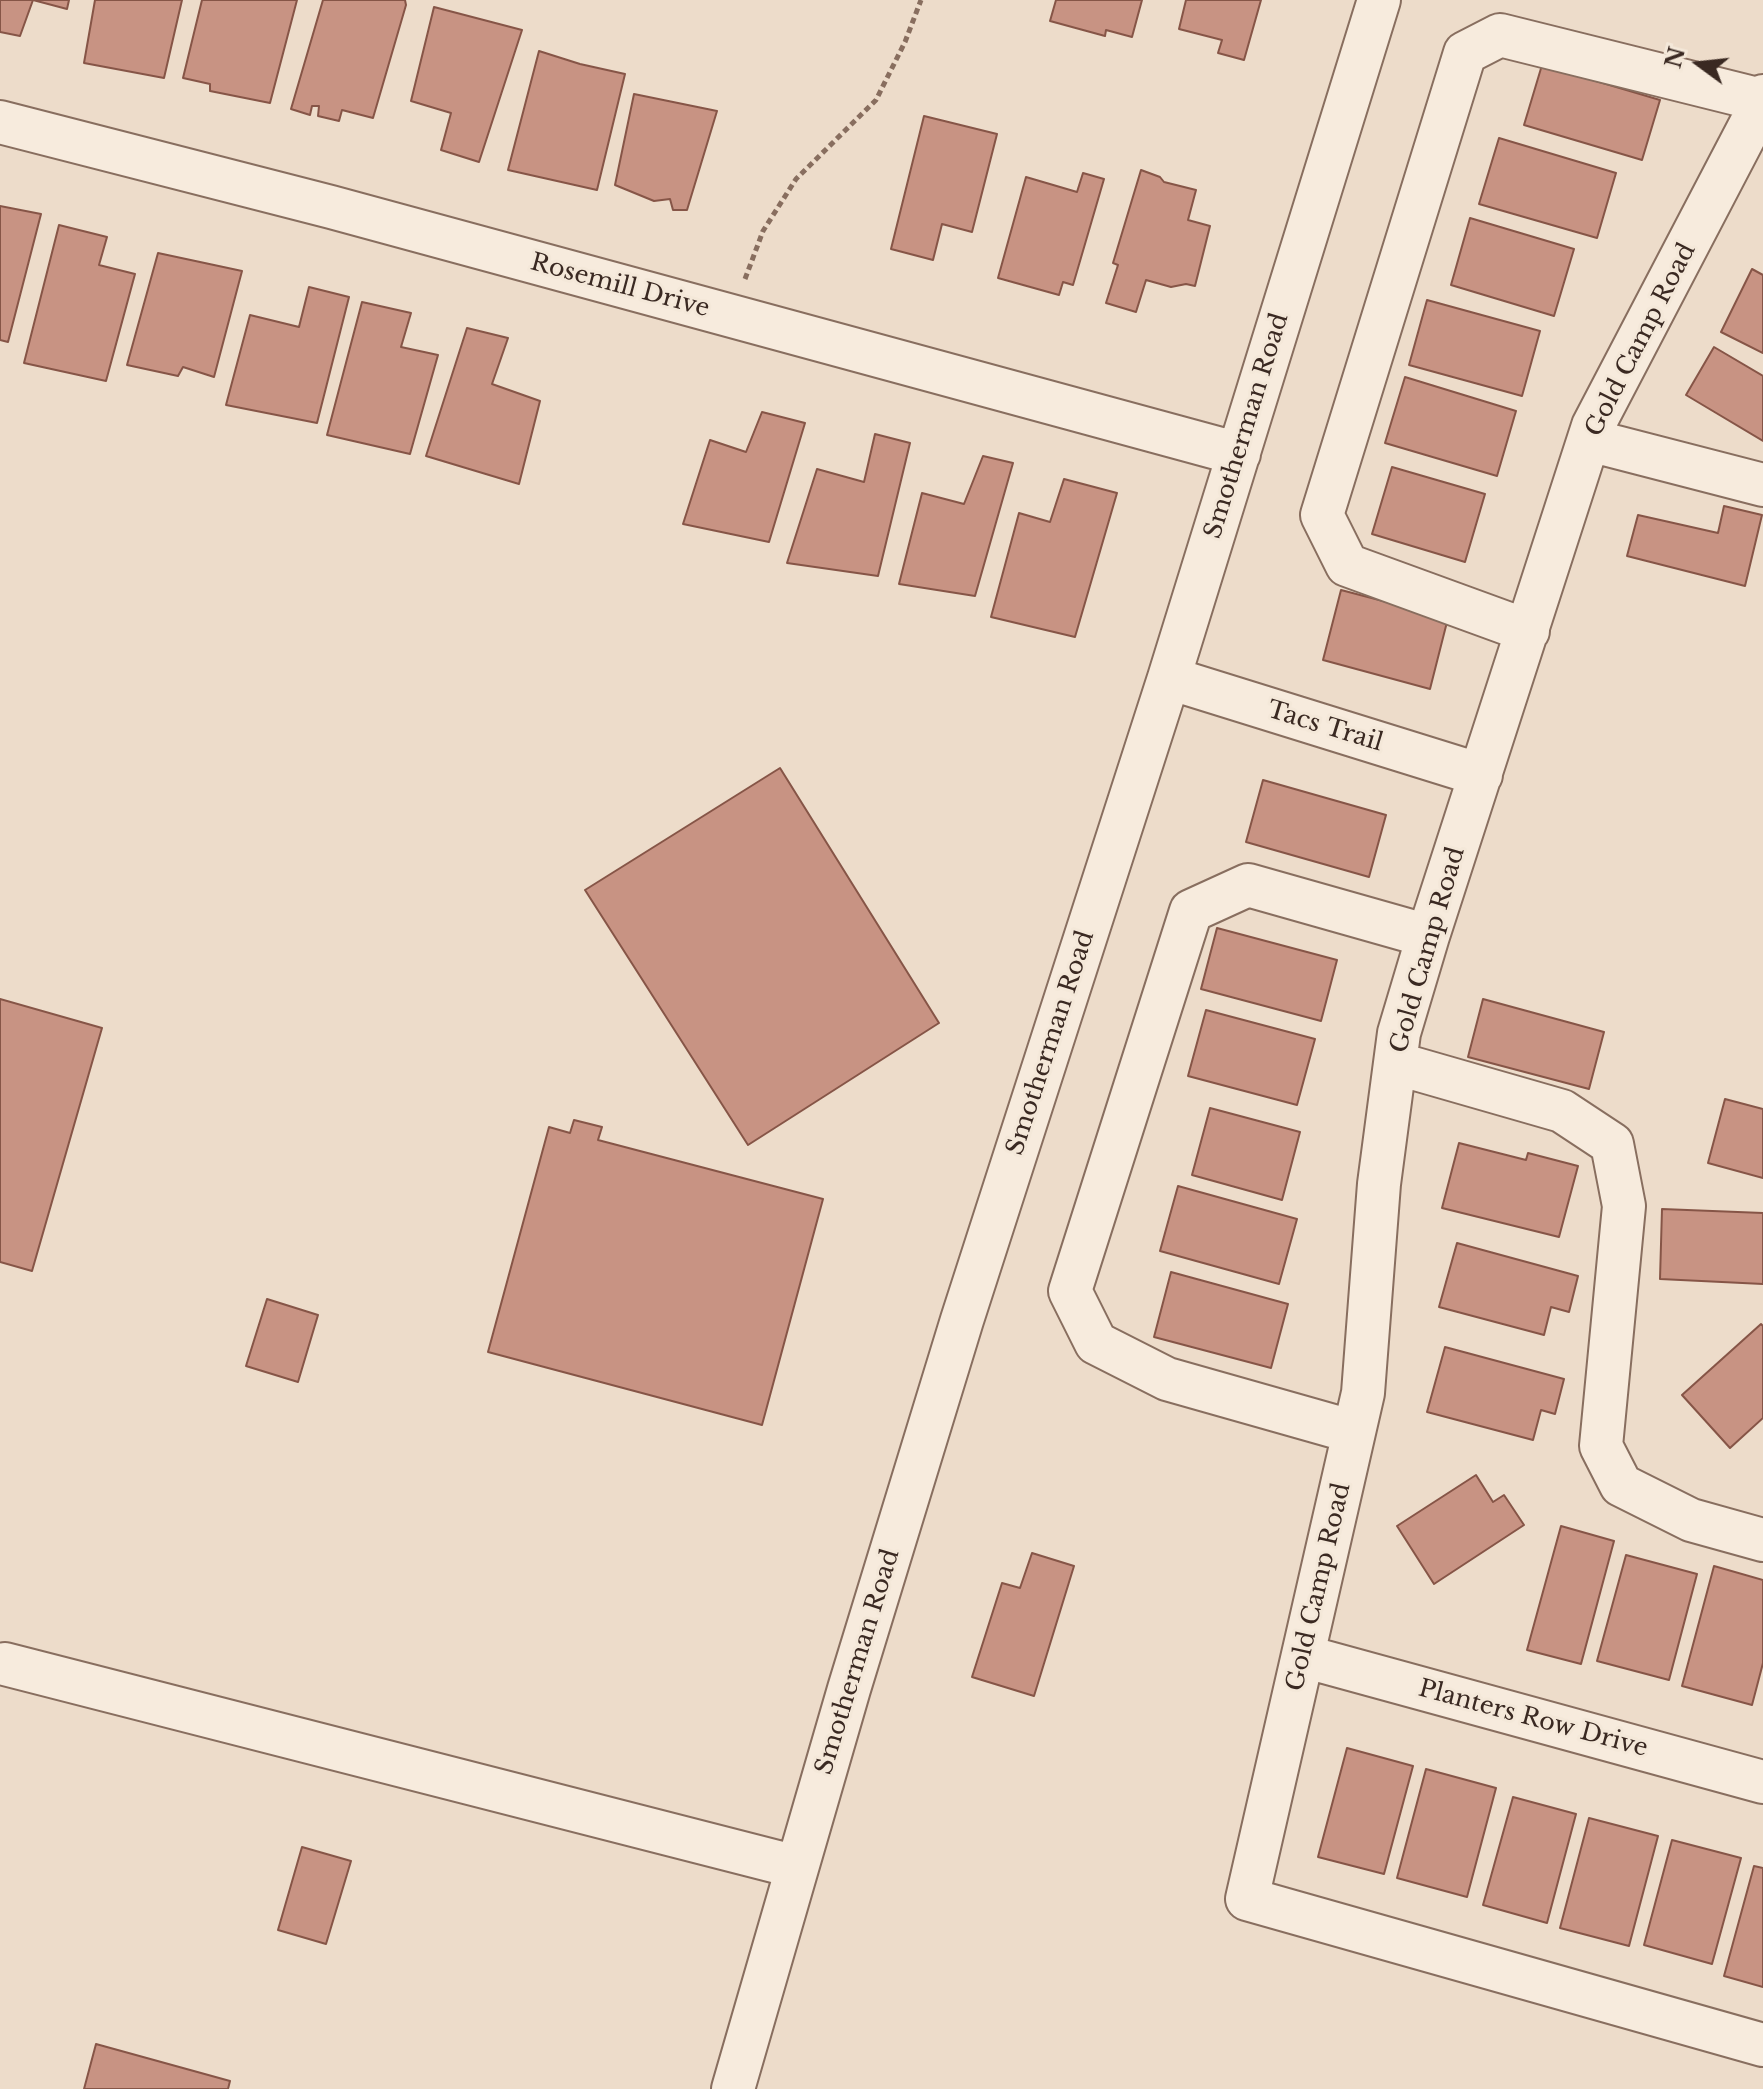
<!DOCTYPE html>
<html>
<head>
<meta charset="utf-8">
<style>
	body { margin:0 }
	#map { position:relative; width:1763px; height:2089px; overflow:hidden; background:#eddcca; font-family:"Libre Baskerville",serif }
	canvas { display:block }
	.north { position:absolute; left:1659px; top:24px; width:80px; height:80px; -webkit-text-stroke:6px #f4e8d9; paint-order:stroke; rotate:285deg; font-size:22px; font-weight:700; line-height:32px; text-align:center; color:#3a2922 }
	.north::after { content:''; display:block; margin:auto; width:28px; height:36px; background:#3a2922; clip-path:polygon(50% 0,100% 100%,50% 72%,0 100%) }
</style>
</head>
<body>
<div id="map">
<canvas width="1763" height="2089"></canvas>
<div class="north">N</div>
</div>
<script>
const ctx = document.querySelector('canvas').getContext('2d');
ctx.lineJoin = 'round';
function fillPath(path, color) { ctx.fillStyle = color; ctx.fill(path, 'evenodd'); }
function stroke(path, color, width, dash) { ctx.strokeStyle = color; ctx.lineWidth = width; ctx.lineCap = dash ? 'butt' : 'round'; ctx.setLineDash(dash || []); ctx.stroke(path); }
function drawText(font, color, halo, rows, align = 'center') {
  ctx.font = font + ' "Libre Baskerville",serif'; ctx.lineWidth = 6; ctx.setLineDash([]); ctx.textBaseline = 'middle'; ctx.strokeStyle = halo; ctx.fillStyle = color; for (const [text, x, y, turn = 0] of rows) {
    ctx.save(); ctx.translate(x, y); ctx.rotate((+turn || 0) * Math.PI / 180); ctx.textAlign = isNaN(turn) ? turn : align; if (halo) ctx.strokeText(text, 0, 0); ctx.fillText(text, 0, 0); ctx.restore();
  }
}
const building = new Path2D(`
	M0,0H69L67,9L33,0L20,36L0,32Z
	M95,0H182L164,78L84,63Z
	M202,0H297L270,103L210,91V84L183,78Z
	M323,0H405L406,5L373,118L342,110L339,121L318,116L319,106H312L310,115L291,109Z
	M1056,0H1142L1132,37L1106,30L1105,36L1050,21Z
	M1186,0H1261L1244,60L1218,53L1222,40L1179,29Z
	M434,7L522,30L479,162L441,150L451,113L411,101Z
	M539,51L580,64L625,74L597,190L508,170Z
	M1542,65L1660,100L1642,160L1524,125Z
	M634,94L717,111L687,210H673L670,199L654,201L615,185Z
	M924,116L997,134L972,232L942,224L933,260L891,249Z
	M1499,138L1616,173L1597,238L1479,204Z
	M1141,170L1160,177L1164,182L1196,190L1188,220L1210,226L1195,286L1186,284L1171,287L1146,280L1136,312L1106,303L1118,265L1113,263Z
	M1083,173L1104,179L1073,285L1063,282L1059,295L998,278L1026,177L1077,192Z
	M0,206L41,214L8,342L0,340Z
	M1470,218L1574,249L1554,316L1451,285Z
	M59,225L107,237L99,265L135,274L106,381L24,363Z
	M158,253L242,271L214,377L183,367L178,376L127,365Z
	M1752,269L1763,275V353L1721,332Z
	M309,287L349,297L317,423L226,405L250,315L299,327Z
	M1427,300L1540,331L1522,396L1409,365Z
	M362,302L411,313L401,347L438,355L410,454L327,435Z
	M467,328L508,338L492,384L540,401L519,484L426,456Z
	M1714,347L1763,376V441L1686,395Z
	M1405,377L1516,411L1497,476L1385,443Z
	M762,412L805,423L769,542L683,524L710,440L746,452Z
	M875,434L910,443L878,576L787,563L817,469L864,482Z
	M983,456L1013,463L975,596L899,584L922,493L964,504Z
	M1392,467L1485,494L1465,562L1372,534Z
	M1064,479L1117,493L1075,637L991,617L1019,513L1050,522Z
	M1724,506L1762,515L1745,586L1627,556L1638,515L1718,533Z
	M1341,590L1448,618L1430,689L1323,660Z
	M780,768L939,1023L748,1145L585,890Z
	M1263,780L1386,815L1369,877L1246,842Z
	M1217,928L1337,960L1321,1021L1201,989Z
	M0,999L102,1028L32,1271L0,1262Z
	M1483,999L1604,1032L1589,1089L1468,1057Z
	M1206,1010L1315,1039L1297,1105L1188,1076Z
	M1725,1099L1763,1109V1178L1708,1163Z
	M1210,1108L1300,1132L1282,1200L1192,1175Z
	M574,1120L602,1127L598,1140L823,1199L762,1425L488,1352L549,1127L570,1133Z
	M1459,1143L1526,1160L1528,1153L1578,1166L1559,1237L1442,1208Z
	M1178,1186L1297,1219L1279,1284L1160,1251Z
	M1662,1209L1763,1213V1284L1660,1279Z
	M1457,1243L1578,1276L1569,1312L1551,1307L1544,1335L1439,1307Z
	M1171,1272L1288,1304L1271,1368L1154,1337Z
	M267,1299L318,1315L298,1382L246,1366Z
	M1761,1324L1763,1326V1418L1730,1448L1682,1395Z
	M1445,1347L1564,1379L1555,1414L1541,1410L1533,1440L1427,1412Z
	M1476,1475L1493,1502L1504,1495L1524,1525L1434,1584L1397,1526Z
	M1561,1526L1614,1541L1581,1664L1527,1650Z
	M1032,1553L1074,1566L1034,1696L972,1677L1002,1583L1020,1588Z
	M1626,1555L1697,1574L1669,1680L1597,1661Z
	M1714,1566L1763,1580V1663L1752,1705L1682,1686Z
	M1347,1748L1413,1766L1384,1874L1318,1857Z
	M1426,1769L1496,1788L1467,1897L1397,1878Z
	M1513,1797L1576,1814L1547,1923L1483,1905Z
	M1589,1818L1658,1836L1629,1946L1560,1928Z
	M1672,1840L1741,1858L1712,1964L1644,1945Z
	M302,1847L351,1861L326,1944L278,1930Z
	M1754,1866L1763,1868V1987L1724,1976Z
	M96,2044L230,2081L228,2089H84Z`);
const path = new Path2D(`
	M745,279L763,231L796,179L876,100L905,42L921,0`);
const minor = new Path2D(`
	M1763,96L1755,116L1593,426L1428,936L1399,1033L1379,1184L1363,1393L1247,1899L1763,2045
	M0,122L331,207L1239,454
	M1589,440L1763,485
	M1528,631L1347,565L1322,515L1465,53L1500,35L1761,100
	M1169,678L1481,775
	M1395,1063L1562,1111L1612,1144L1624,1206L1601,1446L1621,1485L1691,1520L1763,1540
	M1354,1432L1167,1379L1096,1343L1070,1291L1191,911L1248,885L1428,936
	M1303,1656L1763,1782
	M5,1664L797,1867
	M733,2089L849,1689L962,1320L1169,678L1379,0`);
const streetNames = [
	["Rosemill Drive",620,286,15],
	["Gold Camp Road",1641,340,-63],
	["Smotherman Road",1247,426,-73],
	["Tacs Trail",1325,727,17],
	["Gold Camp Road",1428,950,-74],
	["Smotherman Road",1051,1043,-72],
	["Gold Camp Road",1319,1587,-77],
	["Smotherman Road",858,1662,-73],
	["Planters Row Drive",1533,1719,15]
];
fillPath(building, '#c89383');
stroke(building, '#865547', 2);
stroke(minor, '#886e5f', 46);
stroke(path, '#886e5f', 5, [6, 4]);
stroke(minor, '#f7ebdd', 42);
drawText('24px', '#3a2922', '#f4e8d9', streetNames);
</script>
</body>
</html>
